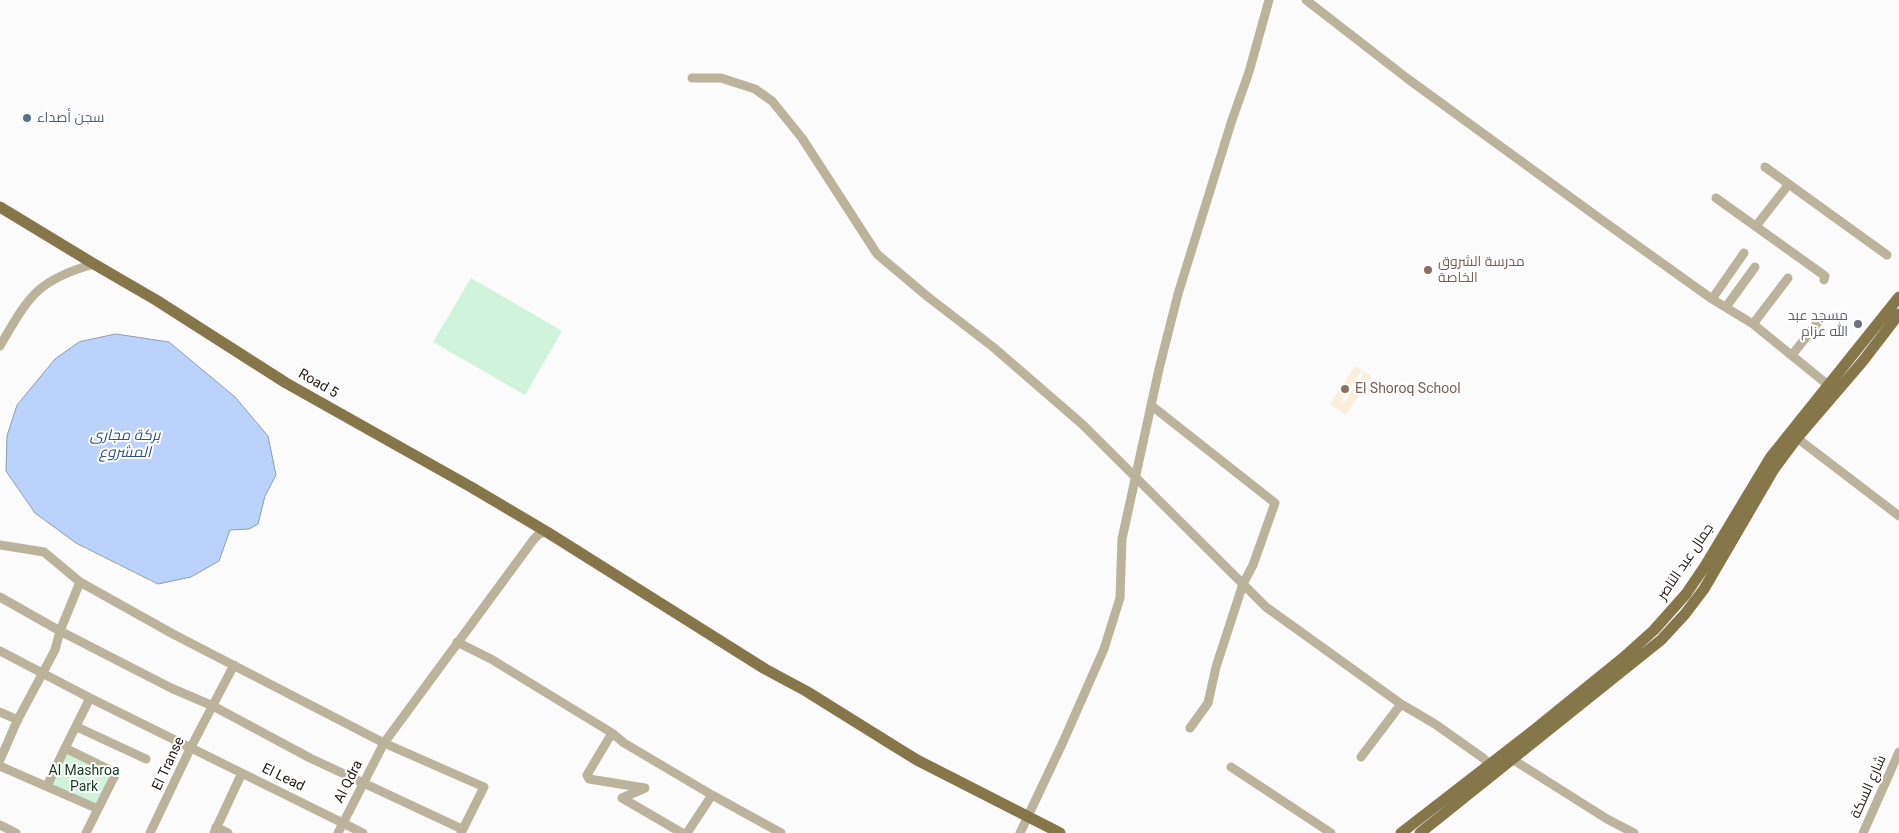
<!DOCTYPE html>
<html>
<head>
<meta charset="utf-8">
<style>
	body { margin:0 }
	canvas { display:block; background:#fbfbfb }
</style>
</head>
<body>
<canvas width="1899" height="833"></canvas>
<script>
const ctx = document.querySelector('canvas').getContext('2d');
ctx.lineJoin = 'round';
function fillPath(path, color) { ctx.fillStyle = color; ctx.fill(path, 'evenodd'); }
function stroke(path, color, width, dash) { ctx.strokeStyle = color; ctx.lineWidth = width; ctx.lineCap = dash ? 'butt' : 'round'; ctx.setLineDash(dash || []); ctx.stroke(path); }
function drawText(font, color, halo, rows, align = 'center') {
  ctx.font = font + ' Roboto,Cairo,sans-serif'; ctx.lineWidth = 4; ctx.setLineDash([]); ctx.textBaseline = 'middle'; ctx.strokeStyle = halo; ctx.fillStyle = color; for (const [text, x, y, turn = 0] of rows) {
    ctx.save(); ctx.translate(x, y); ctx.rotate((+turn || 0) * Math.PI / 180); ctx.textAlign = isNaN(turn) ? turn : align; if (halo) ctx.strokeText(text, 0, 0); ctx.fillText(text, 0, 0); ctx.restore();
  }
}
const education = new Path2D(`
	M1355,366L1371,376L1346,415L1330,404ZM1361,371L1364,373L1344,403L1341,401Z`);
const green = new Path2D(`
	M471,278L562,331L525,395L433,342Z
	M66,751L111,772L95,806L51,784Z`);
const water = new Path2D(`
	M116,334L169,342L235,397L268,436L276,475L265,496L258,524L249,529L230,530L219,561L191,577L158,584L76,543L35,513L6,471L7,436L17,405L55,359L79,342Z`);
const minor = new Path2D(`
	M1306,0L1408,79L1603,221L1712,299L1753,324L1833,389
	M692,78H721L755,89L772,101L802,138L877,254L928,297L993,347L1082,424L1266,607L1401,704L1435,724L1483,758L1494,769
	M1765,167L1887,255
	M1716,198L1825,276L1824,280
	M1756,226L1789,184
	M1712,299L1744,253
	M1726,307L1755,267
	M1753,324L1788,278
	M0,346C28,298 36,280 94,264
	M1792,355L1822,317
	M1152,406L1275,503L1253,565L1243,584L1216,667L1208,703L1190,728
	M1797,438L1899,516
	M0,545L44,552L80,582L173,634L384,743L484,787L461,833
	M0,597L60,631L171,688L213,706L310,758L462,829
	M457,642L491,659L612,733L624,743L712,795L781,833
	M0,651L90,698L363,833
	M0,712L18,720
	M77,727L146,759
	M612,733L587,775L589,779L645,788L622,798L682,833
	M65,748L90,698
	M1361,757L1401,704
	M1512,759L1607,819L1634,833
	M0,760L17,721L55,650L60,631L80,582
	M0,766L98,809
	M1231,767L1331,833
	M47,786L65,748L116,773L86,833
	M0,825L16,833
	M216,827L228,833
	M150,833L191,747L234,665
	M214,833L242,773
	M338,833L384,743L534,539L539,534L547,532
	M687,833L712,795
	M1020,833L1063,742L1104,649L1120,598L1122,539L1159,369L1178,294L1232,120L1249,72L1269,0
	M1863,833L1899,752`);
const major = new Path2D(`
	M0,207L94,264L156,300L286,383L471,487L547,532L765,669L806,691L891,744L917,760L1060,833
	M1401,833L1534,730L1624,657L1654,630L1686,594L1705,566L1770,458L1899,297
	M1420,833L1661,640L1685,614L1704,589L1774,469L1797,438L1863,361L1899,314`);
const markers = [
	[27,118,5,"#5c6f8a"],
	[1428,270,5,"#8d6e63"],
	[1858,324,5,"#6b7280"],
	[1345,389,5,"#8d6e63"]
];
const serviceNames = [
	["سجن أصداء",37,118]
];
const educationNames = [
	["مدرسة الشروق",1438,262],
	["الخاصة",1438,278],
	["El Shoroq School",1355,389]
];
const worshipNames = [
	["مسجد عبد",1848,316],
	["الله عزام",1848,332]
];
const streetNames = [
	["Road 5",318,384,30],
	["جمال عبد الناصر",1686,562,-56],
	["El Transe",169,764,-65],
	["El Lead",283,778,26],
	["Al Qdra",349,782,-63],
	["شارع السكة",1869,787,-66]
];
const parkNames = [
	["Al Mashroa",84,771],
	["Park",84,787]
];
const waterNames = [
	["بركة مجارى",125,436],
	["المشروع",125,453]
];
fillPath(education, '#fbefdb');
fillPath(green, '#d0f3db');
fillPath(water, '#bbd2fa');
stroke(water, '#8e9ab4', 1);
stroke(minor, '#bbb39b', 9);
stroke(major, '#86774a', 11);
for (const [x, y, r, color] of markers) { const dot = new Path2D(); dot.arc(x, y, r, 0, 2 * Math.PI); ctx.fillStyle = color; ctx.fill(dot); stroke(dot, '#fff', 2); }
drawText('14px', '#4e5e75', '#fff', serviceNames, 'left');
drawText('14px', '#785e54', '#fff', educationNames, 'left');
drawText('14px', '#5b616d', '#fff', worshipNames, 'right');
drawText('14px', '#241912', '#fff', streetNames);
drawText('14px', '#113c24', '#fff', parkNames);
drawText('italic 15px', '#2f508c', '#fff', waterNames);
</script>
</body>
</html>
